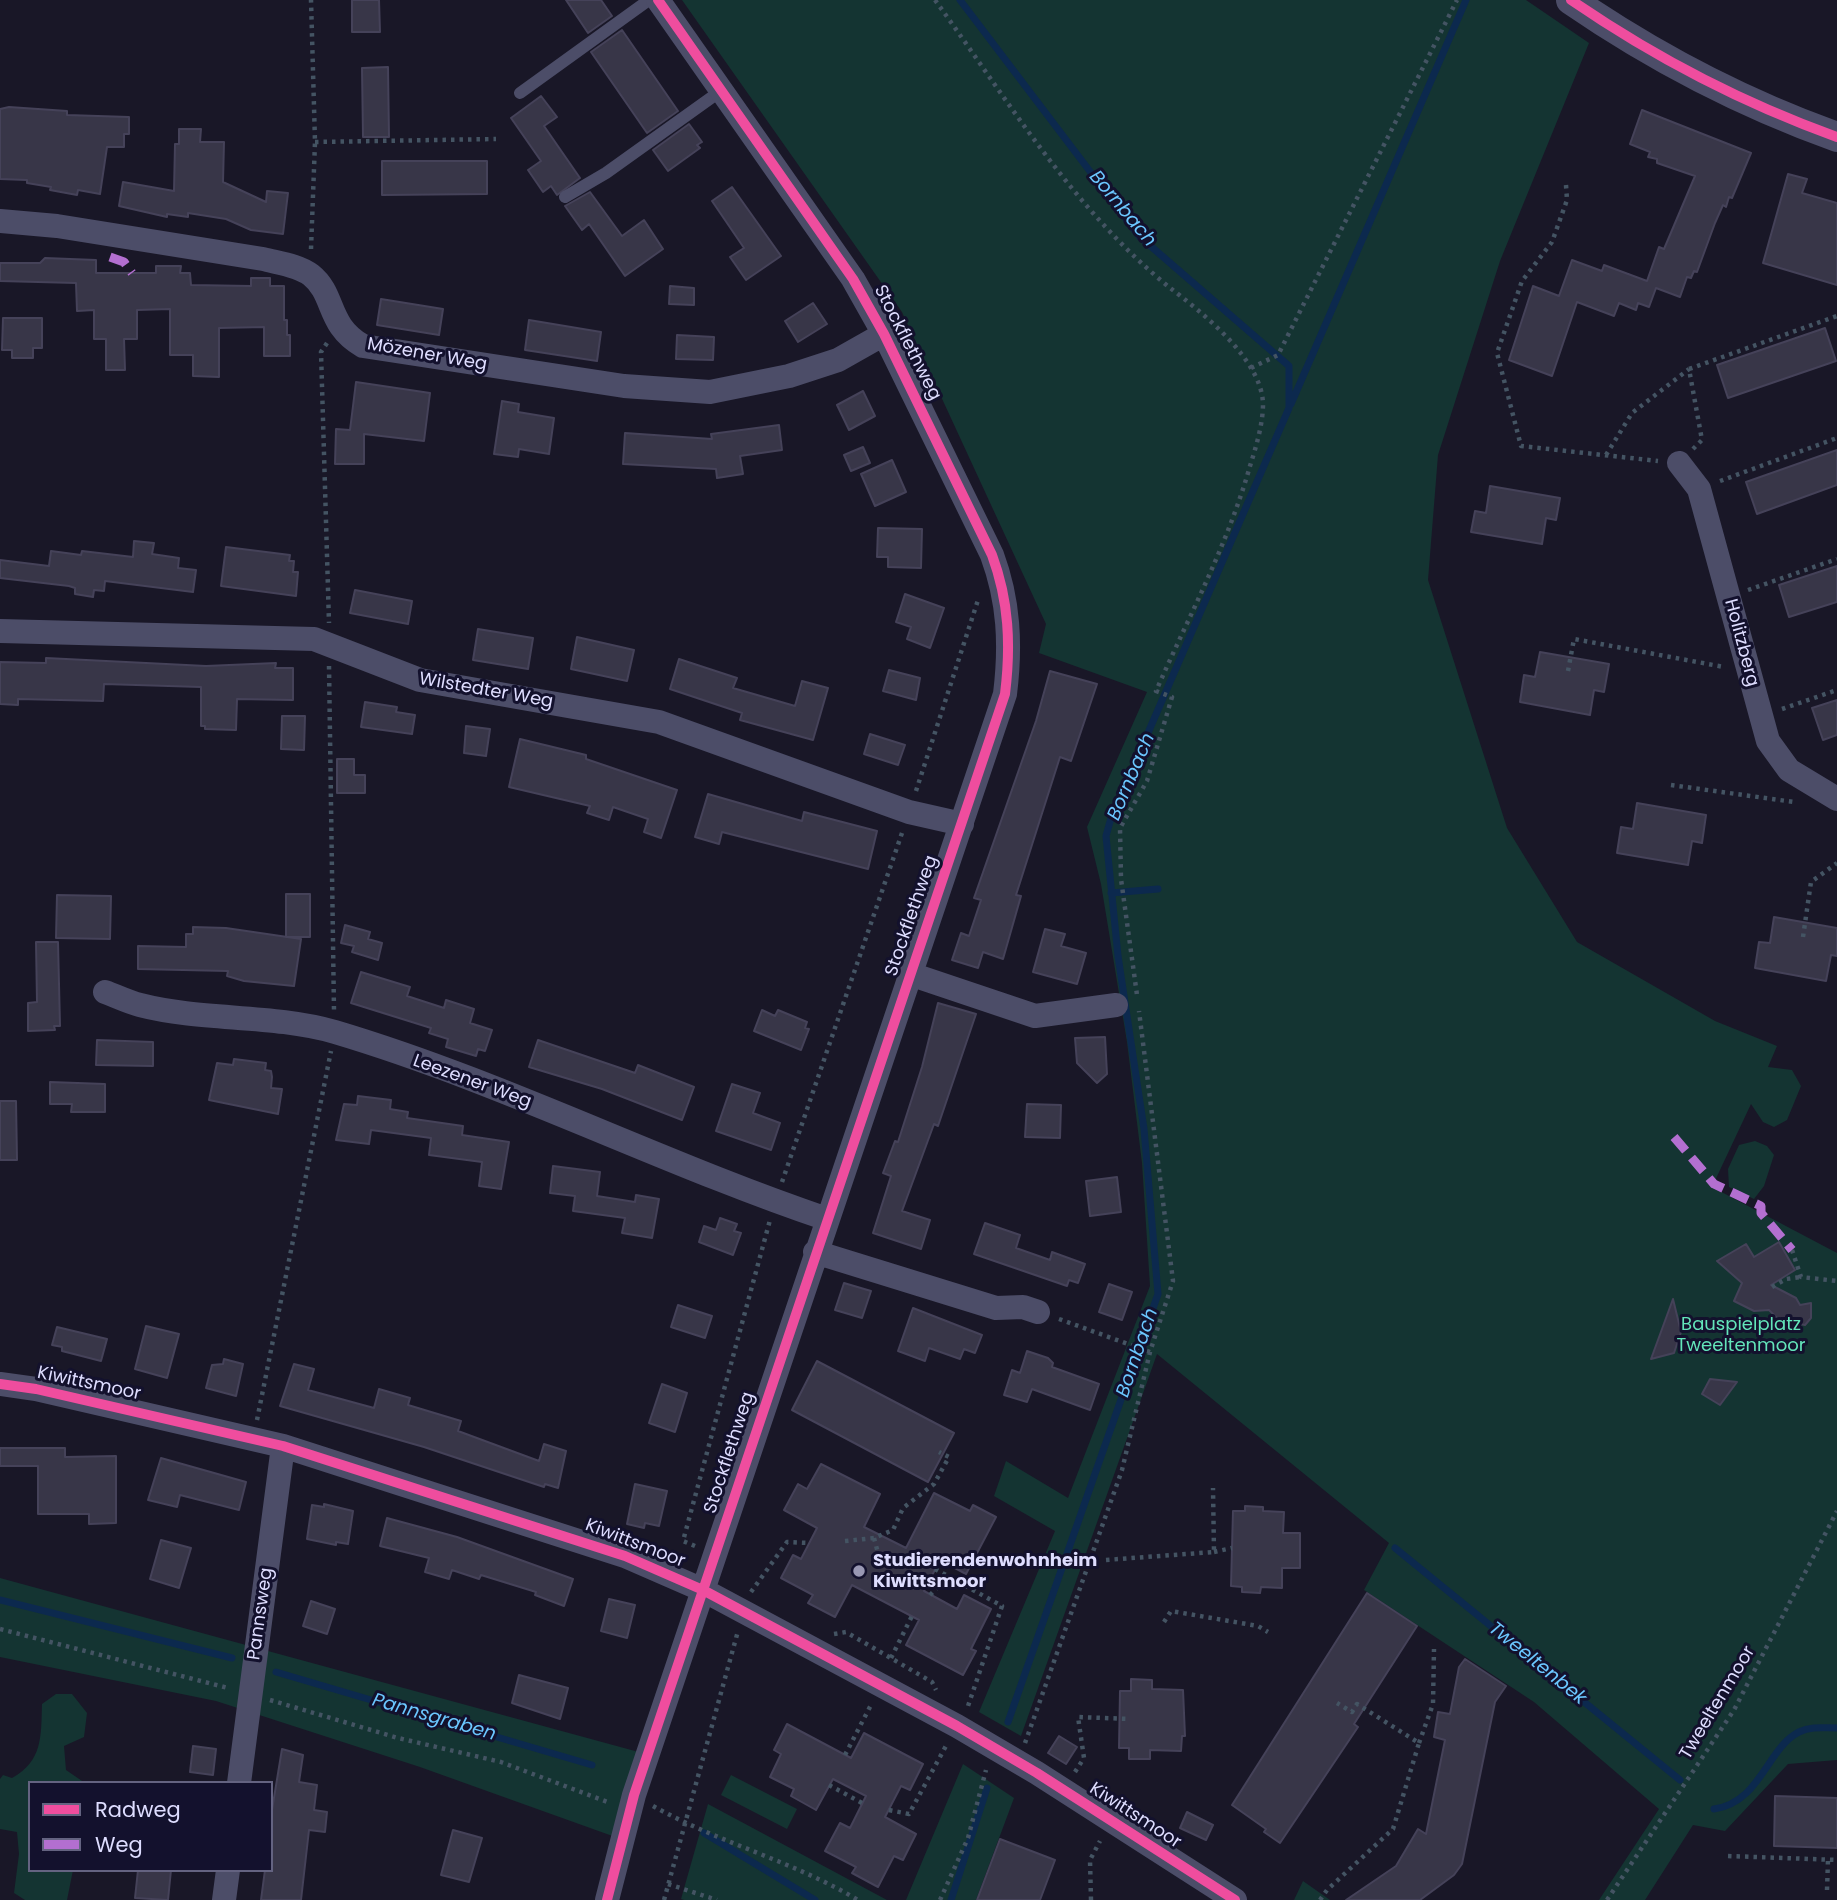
<!DOCTYPE html>
<html>
<head>
<meta charset="utf-8">
<style>
	body { margin:0 }
	#map { position:relative; width:1837px; height:1900px; overflow:hidden; background:#191727; font-family:Poppins,sans-serif }
	canvas { display:block }
	.legend { position:absolute; left:28px; top:1781px; width:245px; height:91px; box-sizing:border-box; background:#13112d; border:2px solid #646381; margin:0; padding:9px 12px; list-style:none; font-size:21px; color:#deddff }
	.legend li { display:flex; align-items:center; gap:14px; height:35px }
	.legend b { width:35px; border:2px solid #646381 }
</style>
</head>
<body>
<div id="map">
<canvas width="1837" height="1900"></canvas>
<ul class="legend">
<li><b style="height:9px;background:#ef4d9e"></b>Radweg</li>
<li><b style="height:9px;background:#b36fd0"></b>Weg</li>
</ul>
</div>
<script>
const ctx = document.querySelector('canvas').getContext('2d');
ctx.lineJoin = 'round';
function fillPath(path, color) { ctx.fillStyle = color; ctx.fill(path, 'evenodd'); }
function stroke(path, color, width, dash) { ctx.strokeStyle = color; ctx.lineWidth = width; ctx.lineCap = dash ? 'butt' : 'round'; ctx.setLineDash(dash || []); ctx.stroke(path); }
function drawText(font, color, halo, rows, align = 'center') {
  ctx.font = font + ' Poppins,sans-serif'; ctx.lineWidth = 6; ctx.setLineDash([]); ctx.textBaseline = 'middle'; ctx.strokeStyle = halo; ctx.fillStyle = color; for (const [text, x, y, turn = 0] of rows) {
    ctx.save(); ctx.translate(x, y); ctx.rotate((+turn || 0) * Math.PI / 180); ctx.textAlign = isNaN(turn) ? turn : align; if (halo) ctx.strokeText(text, 0, 0); ctx.fillText(text, 0, 0); ctx.restore();
  }
}
const green = new Path2D(`
	M682,0H1526L1589,43L1500,261L1438,455L1428,580L1507,828L1577,942L1715,1021L1777,1046L1768,1067L1792,1070L1801,1086L1787,1120L1774,1127L1763,1122L1751,1104L1712,1187L1837,1253V1760L1788,1764L1725,1831L1693,1825L1645,1900H1599L1659,1809L1534,1702L1364,1590L1389,1543L1157,1354L1021,1736L979,1712L1055,1531L994,1496L1006,1461L1068,1498L1150,1286L1142,1163L1127,1042L1101,884L1087,827L1147,692L1039,653L1046,624L902,312Z
	M1755,1141L1767,1146L1774,1155L1764,1186L1754,1199L1729,1187L1728,1169L1739,1145Z
	M0,1578L657,1757L632,1843L420,1767L216,1701L0,1657Z
	M56,1694H72L87,1713L84,1737L64,1746L66,1770L85,1783H30V1870H73L67,1900H25L14,1893L19,1854L17,1832L0,1829V1779L3,1775L12,1778C43,1761 41,1736 42,1704Z
	M963,1764L1014,1798L976,1900H906Z
	M731,1775L797,1809L787,1829L721,1795Z
	M708,1804L887,1900H684L681,1899Z
	M1303,1881L1330,1900H1294Z`);
const stream = new Path2D(`
	M960,0L1139,236L1289,366V408L1111,818L1106,836L1118,956L1144,1129L1158,1294L1008,1722
	M1291,404L1466,0
	M1111,893L1158,889
	M1395,1548L1680,1780
	M0,1600L232,1658
	M276,1672L592,1765
	M1714,1809C1761,1802 1767,1748 1799,1732C1811,1726 1824,1728 1837,1728
	M704,1833L815,1900
	M951,1900L987,1788`);
const building = new Path2D(`
	M352,0H379L380,32H352Z
	M566,0H601L612,16L588,33Z
	M622,30L678,111L647,133L591,52Z
	M388,67L389,137H363L362,68Z
	M541,96L557,117L544,126L580,178L557,195L551,186L543,192L528,170L541,161L511,118Z
	M9,107L67,111V115L129,117V134H124V147H107L100,194L78,190L77,195L50,190L51,187L27,183V180L0,179V109Z
	M1642,110L1751,153L1732,198L1729,197L1726,207L1723,205L1715,223L1697,272L1694,271L1691,278L1687,277L1680,297L1656,288L1649,307L1638,303L1636,310L1619,303L1614,316L1577,302L1552,376L1509,360L1533,286L1559,296L1572,260L1602,271L1604,265L1647,281L1659,247L1664,249L1695,176L1657,163V159L1648,157L1650,152L1630,144Z
	M689,124L702,142L697,145L700,148L668,171L653,150Z
	M179,129H201L200,142H224L223,182L266,202L267,191L288,193L283,234L251,230L226,219L188,213V217L167,214V217L119,206L123,182L174,191L175,144H179Z
	M382,161H487V194L382,195Z
	M1788,174L1807,179L1802,193L1837,203V285L1763,263Z
	M732,187L781,256L746,280L730,257L744,248L712,201Z
	M590,192L622,236L644,220L663,249L625,276L589,224L582,230L565,206Z
	M45,258L96,260V273H156V266H181L180,273H190L191,285L251,286V278H270V286H284V320H287V335H290V356H264V327L219,328V377L193,376V355H170V309L137,310V339H124L125,370H106V339H94V310L77,311L76,283L0,281V263H40Z
	M670,286L694,288V305L669,304Z
	M381,299L443,309L439,335L377,325Z
	M813,303L827,324L798,342L785,321Z
	M3,318H42V348H33V358H12V350H2Z
	M529,320L601,332L597,361L525,350Z
	M1825,328L1836,361L1728,398L1717,365Z
	M677,335L714,337L713,360L676,359Z
	M356,382L430,393L424,441L364,434V464H335L336,429L350,430Z
	M863,391L875,416L849,430L837,405Z
	M502,401L519,404L518,412L554,418L549,454L519,449L518,457L494,454Z
	M779,425L782,450L740,456L743,474L717,478L716,469L623,464L625,433L712,439L711,434Z
	M863,447L870,463L851,471L844,455Z
	M1837,450V485L1757,514L1746,482Z
	M892,460L906,492L875,506L861,474Z
	M1490,486L1560,498L1556,520L1546,518L1542,544L1471,532L1475,511L1486,513Z
	M878,528L922,529L921,568L888,567V557H877Z
	M134,541L154,543L152,554L179,558L178,568L196,570L193,592L105,581L104,591L94,590L93,597L75,594V588L69,586L0,578V560L49,566L51,551L81,555L82,551L133,557Z
	M226,547L290,555L289,561H294L293,572H298L296,596L221,586Z
	M1837,566V602L1789,617L1779,585Z
	M355,590L412,601L408,624L350,613Z
	M905,594L944,608L930,648L907,639L911,627L896,622Z
	M478,629L533,638L528,669L473,660Z
	M577,637L634,650L627,681L571,669Z
	M1540,652L1609,664L1604,692L1594,690L1590,715L1520,702L1524,675L1535,677Z
	M46,658L206,666L276,663L275,668H293V700L237,699L236,730L205,729V726H201V687L104,684L103,701L18,699V705L0,704V662L46,663Z
	M679,659L737,678L733,688L795,706L802,681L828,688L813,740L740,720L742,713L670,689Z
	M889,670L920,678L916,700L883,691Z
	M1050,671L1097,684L1071,761L1060,757L1016,895L1021,896L1003,959L983,952L978,968L952,960L961,933L969,936L981,900L974,898L1036,721Z
	M1837,700V735L1823,740L1812,708Z
	M365,702L397,707L396,712L415,715L412,734L361,727Z
	M282,716H305L304,750L281,749Z
	M466,726L490,729L486,756L464,753Z
	M870,734L905,745L898,765L864,754Z
	M520,739L586,755V759L677,790L661,838L644,832L648,819L613,807L609,820L587,813L590,806L509,787Z
	M337,759H354V775H365V793H337Z
	M708,794L802,821L804,812L877,831L868,869L722,832L719,844L695,837Z
	M1637,803L1706,815L1702,843L1692,841L1688,865L1617,853L1621,827L1633,829Z
	M286,894H310V937H286Z
	M57,895L111,896L110,939L56,938Z
	M1774,917L1837,928V956L1831,955L1826,981L1755,968L1759,942L1770,943Z
	M345,925L370,932L368,939L382,943L378,960L352,952L354,946L341,943Z
	M193,927L226,928L301,939L294,986L244,981L227,976L228,971L138,969V946L186,947V934H193Z
	M1045,929L1065,934L1061,946L1086,953L1077,984L1033,972Z
	M36,942H58L60,1026H54L55,1030L28,1031V1003L37,1002Z
	M361,972L410,987L407,996L444,1008L446,1000L474,1009L470,1023L492,1030L485,1051L478,1049L476,1056L446,1047L448,1039L429,1033L431,1028L351,1003Z
	M938,1003L976,1014L938,1126L934,1124L902,1211L930,1220L921,1249L873,1233L891,1176L883,1173L895,1141L898,1142L922,1067Z
	M762,1010L775,1016L778,1010L807,1022L805,1028L809,1029L801,1050L754,1031Z
	M1105,1037L1107,1074L1097,1083L1077,1063L1075,1038Z
	M97,1040L153,1042V1066L96,1065Z
	M538,1040L635,1073L638,1065L694,1087L682,1120L602,1089L529,1067Z
	M234,1059L266,1063L265,1070L271,1071L272,1077L271,1088L282,1089L278,1114L209,1100L217,1063L233,1065Z
	M50,1082L105,1084V1112H71L72,1104H50Z
	M732,1084L760,1093L753,1113L780,1123L771,1150L716,1131Z
	M358,1096L391,1100L390,1109L408,1112L407,1118L463,1126L462,1135L509,1142L501,1189L479,1186L482,1162L429,1155L431,1138L371,1130L369,1144L336,1140L344,1104L357,1105Z
	M0,1101H16L17,1160H0Z
	M1027,1104L1061,1105L1060,1138L1025,1137Z
	M553,1166L600,1172L597,1196L635,1202L636,1195L659,1199L652,1238L622,1233L625,1218L573,1211L575,1196L550,1193Z
	M1117,1177L1121,1212L1090,1216L1086,1181Z
	M720,1218L737,1224L734,1231L741,1233L733,1255L699,1242L704,1226L716,1230Z
	M985,1223L1020,1235L1016,1248L1050,1260L1052,1252L1085,1264L1078,1283L1069,1280L1067,1286L974,1254Z
	M1779,1242L1795,1270L1771,1285L1796,1298L1800,1305L1811,1303V1318L1805,1325L1779,1320L1769,1310L1754,1311L1734,1301L1742,1283L1717,1261L1746,1244L1754,1257Z
	M844,1283L871,1291L862,1318L835,1310Z
	M1109,1284L1132,1292L1122,1320L1099,1312Z
	M1673,1299L1681,1332L1674,1353L1651,1359Z
	M678,1305L712,1316L705,1338L671,1327Z
	M913,1308L982,1335L975,1353L964,1349L960,1359L929,1348L925,1361L898,1351Z
	M146,1326L179,1334L167,1378L135,1369Z
	M57,1327L107,1339L101,1361L62,1351V1347L52,1345Z
	M1027,1351L1048,1358L1053,1363L1052,1367L1099,1384L1090,1410L1032,1389L1027,1402L1004,1395L1012,1370L1020,1373Z
	M224,1359L243,1364L236,1396L206,1388L212,1365L223,1364Z
	M817,1361L954,1433L928,1482L792,1410Z
	M294,1364L314,1369L308,1390L374,1408L379,1389L410,1398L408,1405L461,1421L458,1431L539,1461L544,1444L566,1451L558,1488L545,1484L544,1487L424,1447L280,1406Z
	M1710,1379L1737,1382L1720,1405L1702,1394Z
	M662,1384L687,1393L675,1432L649,1423Z
	M0,1448H65V1457L116,1456V1523L89,1524V1514H38V1466H0Z
	M161,1458L246,1482L239,1510L180,1495L177,1507L148,1500Z
	M821,1464L880,1494L864,1527L906,1548L934,1493L970,1511L973,1505L996,1517L966,1574L940,1560L924,1591L957,1609L964,1595L991,1609L971,1649L976,1651L963,1675L906,1645L919,1620L852,1585L835,1617L808,1603L813,1595L781,1578L793,1555L801,1559L817,1528L784,1510L798,1484L807,1489Z
	M635,1484L667,1491L659,1526L645,1523L644,1528L627,1524Z
	M324,1504L353,1511L348,1544L336,1542V1545L307,1539L312,1505L324,1507Z
	M1245,1506L1263,1507V1511L1284,1512L1283,1533H1300V1568H1282V1588L1261,1587L1260,1593L1242,1592V1587L1231,1586L1233,1511H1245Z
	M387,1518L457,1537L573,1579L564,1606L535,1595L536,1592L481,1575L479,1579L452,1570L449,1579L425,1572L429,1558L380,1546Z
	M161,1540L191,1548L179,1588L150,1579Z
	M1367,1593L1417,1626L1354,1724L1358,1727L1280,1843L1264,1832L1266,1829L1232,1805Z
	M609,1599L635,1605L627,1638L601,1631Z
	M311,1601L335,1609L327,1634L303,1626Z
	M1465,1659L1506,1686L1495,1702L1462,1864L1454,1875L1420,1900H1346L1396,1866L1418,1829L1426,1834L1445,1740L1434,1737L1438,1712L1450,1714L1459,1667Z
	M519,1675L568,1688L560,1719L512,1703Z
	M1131,1679L1152,1680V1689L1183,1690L1185,1736H1182L1181,1751L1150,1750V1759H1129V1748H1119L1120,1691H1131Z
	M787,1724L851,1758L864,1733L923,1764L910,1790L901,1786L885,1817L916,1834L903,1860L894,1856L878,1887L852,1873L856,1867L825,1851L840,1823L850,1828L866,1796L833,1779L816,1810L791,1796L794,1789L770,1777L781,1754L774,1750Z
	M1059,1736L1077,1747L1066,1764L1048,1753Z
	M193,1746L216,1749L213,1775L190,1772Z
	M282,1749L303,1755L299,1782L317,1785L314,1810L327,1812L325,1832L309,1830L301,1900H261L265,1870H271V1816Z
	M1775,1796L1837,1798V1848L1774,1846Z
	M1187,1812L1213,1825L1206,1840L1180,1828Z
	M453,1830L482,1838L469,1882L441,1875Z
	M1000,1839L1055,1860L1040,1900H977Z
	M138,1870H171L168,1900L135,1898Z`);
const path = new Path2D(`
	M935,0C1007,99 1073,209 1169,287C1201,312 1262,359 1263,404C1263,424 1256,447 1250,466C1228,544 1189,616 1156,691L1172,697L1147,781L1120,828L1121,879L1137,995
	M315,142L496,139
	M1566,185L1567,200L1552,242L1522,281L1497,353L1521,446L1658,461
	M311,249L315,142L311,0
	M327,343L321,352L329,623
	M1251,368L1278,355L1457,0
	M1693,449L1702,440L1689,369L1837,316
	M1606,455L1632,413L1689,369
	M1720,481L1837,438
	M1748,590L1837,559
	M329,666L334,1011
	M1568,671L1574,639L1724,667
	M1782,709L1837,690
	M1671,785L1794,802
	M916,791L979,597
	M1803,937L1811,882L1837,863
	M782,1182L902,833
	M1792,1250L1801,1277L1837,1281
	M1772,1287L1786,1279L1801,1277
	M1059,1319L1150,1352
	M257,1420L331,1051
	M874,1538L878,1553
	M845,1541L874,1538L893,1530L903,1508L934,1484L949,1457L939,1452
	M695,1546L683,1541L770,1220
	M1214,1552L1232,1548
	M1106,1560L1214,1552L1213,1488
	M935,1569L1002,1606L967,1709
	M751,1592L787,1542L809,1543
	M930,1595L948,1577
	M1164,1622L1171,1611L1258,1626L1268,1632
	M0,1629L228,1688
	M834,1634L846,1632L932,1682L936,1690
	M891,1658L912,1616
	M270,1700L398,1738L501,1762L610,1803
	M1025,1743L1122,1470L1150,1352L1173,1281L1139,1011
	M1419,1743L1433,1704L1434,1649
	M845,1755L872,1703
	M1075,1772L1084,1758L1078,1717L1130,1719
	M829,1785L862,1803
	M653,1806C719,1843 793,1861 858,1900
	M889,1810L909,1814L947,1744
	M1728,1856L1837,1860
	M668,1884L717,1900
	M1827,1890L1828,1860
	M664,1900L738,1631
	M940,1900L968,1838L986,1770
	M1091,1900L1090,1860L1100,1841
	M1320,1900L1327,1890L1393,1829L1419,1743L1357,1704L1352,1712L1337,1703
	M1607,1900L1734,1710L1837,1511`);
const service = new Path2D(`
	M520,93L649,0
	M565,197L606,173L722,90`);
const minor = new Path2D(`
	M0,221L57,226L263,259C278,263 298,265 311,275C336,295 326,325 363,346L624,386L710,392L789,376L838,360L884,334
	M1679,463L1699,489L1768,741L1789,770L1837,799
	M0,631L314,639L420,680L659,722L909,812L962,824
	M910,974L1035,1016L1116,1005
	M105,992C116,996 128,1002 140,1005C202,1021 272,1014 335,1032C503,1082 661,1163 827,1219
	M815,1252L996,1308L1023,1307L1038,1312
	M0,1384L36,1389L283,1446L625,1556L703,1590L957,1726L1037,1773L1235,1900
	M239,1783L283,1446
	M224,1900L228,1870
	M607,1900L634,1795L1005,694C1011,645 1009,601 992,555L884,334L853,279L658,0`);
const tertiary = new Path2D(`
	M1571,0C1654,57 1742,103 1837,137`);
const quiet = new Path2D(`
	M110,257L124,262L132,273
	M1674,1137L1714,1184L1761,1206V1213L1792,1250`);
const cycleway = new Path2D(`
	M1571,0C1654,57 1742,103 1837,137
	M0,1384L36,1389L283,1446L625,1556L703,1590L957,1726L1037,1773L1235,1900
	M607,1900L634,1795L1005,694C1011,645 1009,601 992,555L884,334L853,279L658,0`);
const markers = [
	[859,1571,7,"#9998b3"]
];
const streetNames = [
	["Stockflethweg",907,343,63],
	["Mözener Weg",427,355,10],
	["Holitzberg",1741,643,75],
	["Wilstedter Weg",486,691,10],
	["Stockflethweg",912,916,-71],
	["Leezener Weg",472,1082,20],
	["Kiwittsmoor",89,1384,12],
	["Stockflethweg",730,1453,-72],
	["Kiwittsmoor",635,1544,21],
	["Pannsweg",261,1614,-82],
	["Tweeltenmoor",1718,1703,-59],
	["Kiwittsmoor",1135,1816,33]
];
const parkNames = [
	["Bauspielplatz",1741,1325],
	["Tweeltenmoor",1741,1346]
];
const poiNames = [
	["Studierendenwohnheim",873,1561],
	["Kiwittsmoor",873,1582]
];
const waterNames = [
	["Bornbach",1122,209,50],
	["Bornbach",1132,777,-67],
	["Bornbach",1138,1353,-71],
	["Tweeltenbek",1537,1664,39],
	["Pannsgraben",434,1718,16]
];
fillPath(green, '#143432');
stroke(stream, '#0c294e', 7);
fillPath(building, '#383648');
stroke(building, '#454259', 2);
stroke(path, '#445463', 4.5, [3.5, 5]);
stroke(service, '#4c4d68', 12);
stroke(minor, '#4c4d68', 24);
stroke(tertiary, '#4c4d68', 30);
stroke(quiet, '#b36fd0', 9, [18, 9]);
stroke(cycleway, '#ef4d9e', 10);
for (const [x, y, r, color] of markers) { const dot = new Path2D(); dot.arc(x, y, r, 0, 2 * Math.PI); ctx.fillStyle = color; ctx.fill(dot); stroke(dot, '#13112d', 2.5); }
drawText('18px', '#deddff', '#13112d', streetNames);
drawText('18px', '#63e5ba', '#13112d', parkNames);
drawText('bold 18px', '#deddff', '#13112d', poiNames, 'left');
drawText('italic 19px', '#6bc7ff', '#13112d', waterNames);
</script>
</body>
</html>
